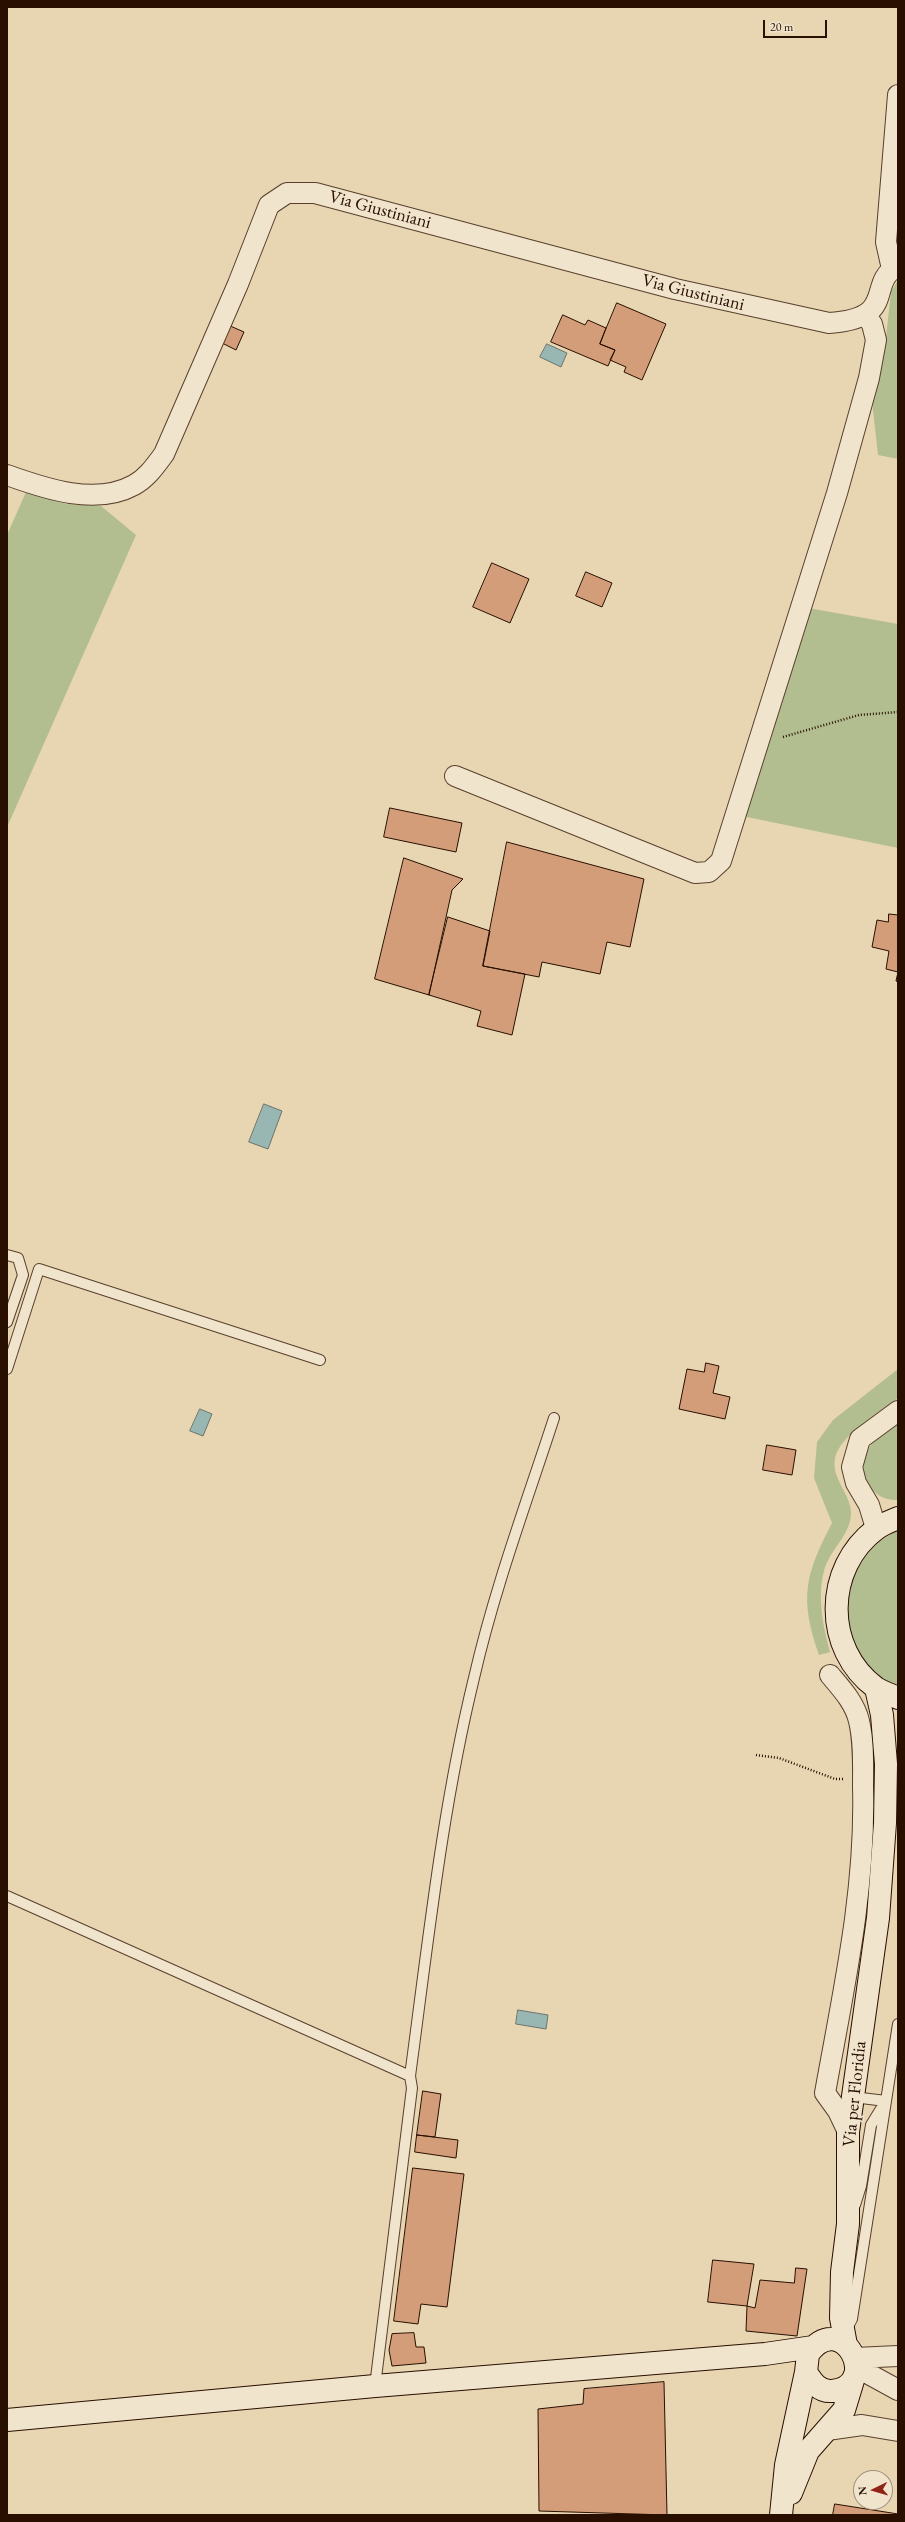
<!DOCTYPE html>
<html>
<head>
<meta charset="utf-8">
<style>
	body { margin:0 }
	#map { position:relative; width:905px; height:2522px; overflow:hidden; background:#e8d5b2; font-family:"EB Garamond",serif }
	canvas { display:block }
	.frame { position:absolute; inset:0; border:8px solid #280f00; pointer-events:none }
	.north { position:absolute; left:853px; top:2470px; width:40px; height:40px; box-sizing:border-box; background:#f0e4cd; border:1px solid #a08f7b; border-radius:50%; rotate:265deg; font-size:11px; font-weight:700; line-height:16px; text-align:center; color:#280f00 }
	.north::after { content:''; display:block; margin:auto; width:14px; height:18px; background:#8f2418; clip-path:polygon(50% 0,100% 100%,50% 72%,0 100%) }
	.scale { position:absolute; left:763px; top:20px; width:64px; height:18px; box-sizing:border-box; border:2px solid #280f00; border-top:0; padding-left:5px; font-size:12px; line-height:14px; white-space:nowrap; color:#280f00; -webkit-text-stroke:3px #f0e4cd; paint-order:stroke }
</style>
</head>
<body>
<div id="map">
<canvas width="905" height="2522"></canvas>
<div class="frame"></div>
<div class="north">N</div>
<div class="scale">20 m</div>
</div>
<script>
const ctx = document.querySelector('canvas').getContext('2d');
ctx.lineJoin = 'round';
function fillPath(path, color) { ctx.fillStyle = color; ctx.fill(path, 'evenodd'); }
function stroke(path, color, width, dash) { ctx.strokeStyle = color; ctx.lineWidth = width; ctx.lineCap = dash ? 'butt' : 'round'; ctx.setLineDash(dash || []); ctx.stroke(path); }
function drawText(font, color, halo, rows, align = 'center') {
  ctx.font = font + ' "EB Garamond",serif'; ctx.lineWidth = 3; ctx.setLineDash([]); ctx.textBaseline = 'middle'; ctx.strokeStyle = halo; ctx.fillStyle = color; for (const [text, x, y, turn = 0] of rows) {
    ctx.save(); ctx.translate(x, y); ctx.rotate((+turn || 0) * Math.PI / 180); ctx.textAlign = isNaN(turn) ? turn : align; if (halo) ctx.strokeText(text, 0, 0); ctx.fillText(text, 0, 0); ctx.restore();
  }
}
const green = new Path2D(`
	M898,280V459L878,455L872,401L885,346L891,292Z
	M26,492L66,504L101,506L136,535L8,825L7,535Z
	M808,608L898,624V848L742,816Z
	M898,1369V1398C880,1412 840,1435 835,1458C831,1479 851,1494 851,1513C851,1535 829,1550 824,1571C817,1597 823,1626 830,1652L819,1655C799,1598 805,1575 832,1523L814,1478L817,1442L833,1420Z
	M898,1423V1500C869,1501 855,1471 869,1448C876,1437 888,1431 898,1423Z
	M898,1530V1686C830,1660 833,1560 898,1530Z`);
const water = new Path2D(`
	M547,344L567,353L561,367L540,357Z
	M264,1104L282,1111L268,1149L249,1142Z
	M200,1409L212,1414L203,1436L190,1431Z
	M518,2010L548,2015L546,2029L516,2024Z`);
const building = new Path2D(`
	M617,303L666,324L642,380L624,372L626,367L610,360L615,350L600,344Z
	M563,315L585,325L588,320L606,328L600,344L615,350L608,366L551,342Z
	M228,325L244,332L236,350L220,342Z
	M492,563L529,579L510,623L473,607Z
	M586,572L612,583L602,607L576,596Z
	M390,808L462,823L456,852L384,837Z
	M507,842L644,879L630,947L607,942L600,974L542,962L539,977L483,966Z
	M404,858L463,879L452,890L429,995L375,979Z
	M889,914L898,915V982L896,981L898,972L886,969L889,951L872,947L877,920L888,922Z
	M448,917L490,931L483,966L525,974L512,1035L477,1026L481,1011L429,995Z
	M706,1363L719,1366L713,1393L730,1397L725,1419L679,1409L687,1369L704,1372Z
	M767,1445L796,1450L792,1475L763,1470Z
	M423,2091L441,2094L435,2137L417,2135Z
	M417,2135L458,2140L456,2158L415,2152Z
	M413,2168L464,2174L447,2307L421,2304L418,2324L394,2321Z
	M713,2260L754,2264L747,2306L708,2302Z
	M796,2268L807,2269L797,2336L746,2331L747,2306L755,2308L760,2280L794,2283Z
	M414,2333L416,2347H424L426,2363L392,2366L389,2350L392,2334Z
	M664,2382L667,2515L539,2511L538,2409L583,2404L584,2389Z
	M835,2504L898,2514V2515H833Z`);
const path = new Path2D(`
	M783,737L859,715L898,712
	M756,1755L779,1758L835,1779H843`);
const service = new Path2D(`
	M7,1255L18,1258L23,1275L7,1322
	M7,1369L39,1269L320,1360
	M7,1896L410,2076L412,2088L375,2386
	M410,2076C428,1943 442,1809 474,1678C494,1590 526,1504 554,1418
	M853,2097L886,2101
	M855,2205L861,2186L871,2125L884,2104
	M846,2330L852,2319L898,2024`);
const minor = new Path2D(`
	M892,269L886,242L898,95
	M7,475C46,489 96,506 134,485C147,478 155,466 164,454L238,284L269,205L287,193H315L675,289L829,323C900,318 865,283 898,266
	M455,776L695,873L709,872L721,861L837,493L869,378L876,340L872,324L866,316
	M876,1528L869,1505L856,1483L852,1467L860,1439L898,1411
	M830,1675C841,1688 855,1703 859,1721C864,1742 863,1765 863,1787C866,1891 843,1992 825,2093L838,2111L848,2132
	M855,2358L898,2356
	M856,2367L898,2390
	M827,2430L862,2425L898,2431`);
const secondary = new Path2D(`
	M898,1518C891,1521 882,1524 876,1529C824,1568 823,1649 876,1688C882,1692 891,1695 898,1698
	M846,2345L841,2318L842,2272L848,2224V2132L878,1918L885,1823L886,1764L882,1715L876,1688
	M7,2420L375,2386L765,2354L813,2347
	M791,2493L808,2451L844,2410L854,2377
	M781,2515L786,2465L806,2372L808,2354C842,2307 883,2386 832,2391C819,2392 812,2382 806,2372`);
const streetNames = [
	["Via Giustiniani",380,210,15],
	["Via Giustiniani",693,293,14],
	["Via per Floridia",855,2094,-84]
];
fillPath(green, '#b2be8f');
fillPath(water, '#98b7b3');
stroke(water, '#6b746b', 1);
fillPath(building, '#d29d78');
stroke(building, '#280f00', 1);
stroke(service, '#58402c', 12);
stroke(minor, '#58402c', 22);
stroke(secondary, '#280f00', 24);
stroke(path, '#280f00', 2.5, [1, 2]);
stroke(service, '#f0e4cd', 10);
stroke(minor, '#f0e4cd', 20);
stroke(secondary, '#f0e4cd', 22);
drawText('18px', '#280f00', '#f0e4cd', streetNames);
</script>
</body>
</html>
